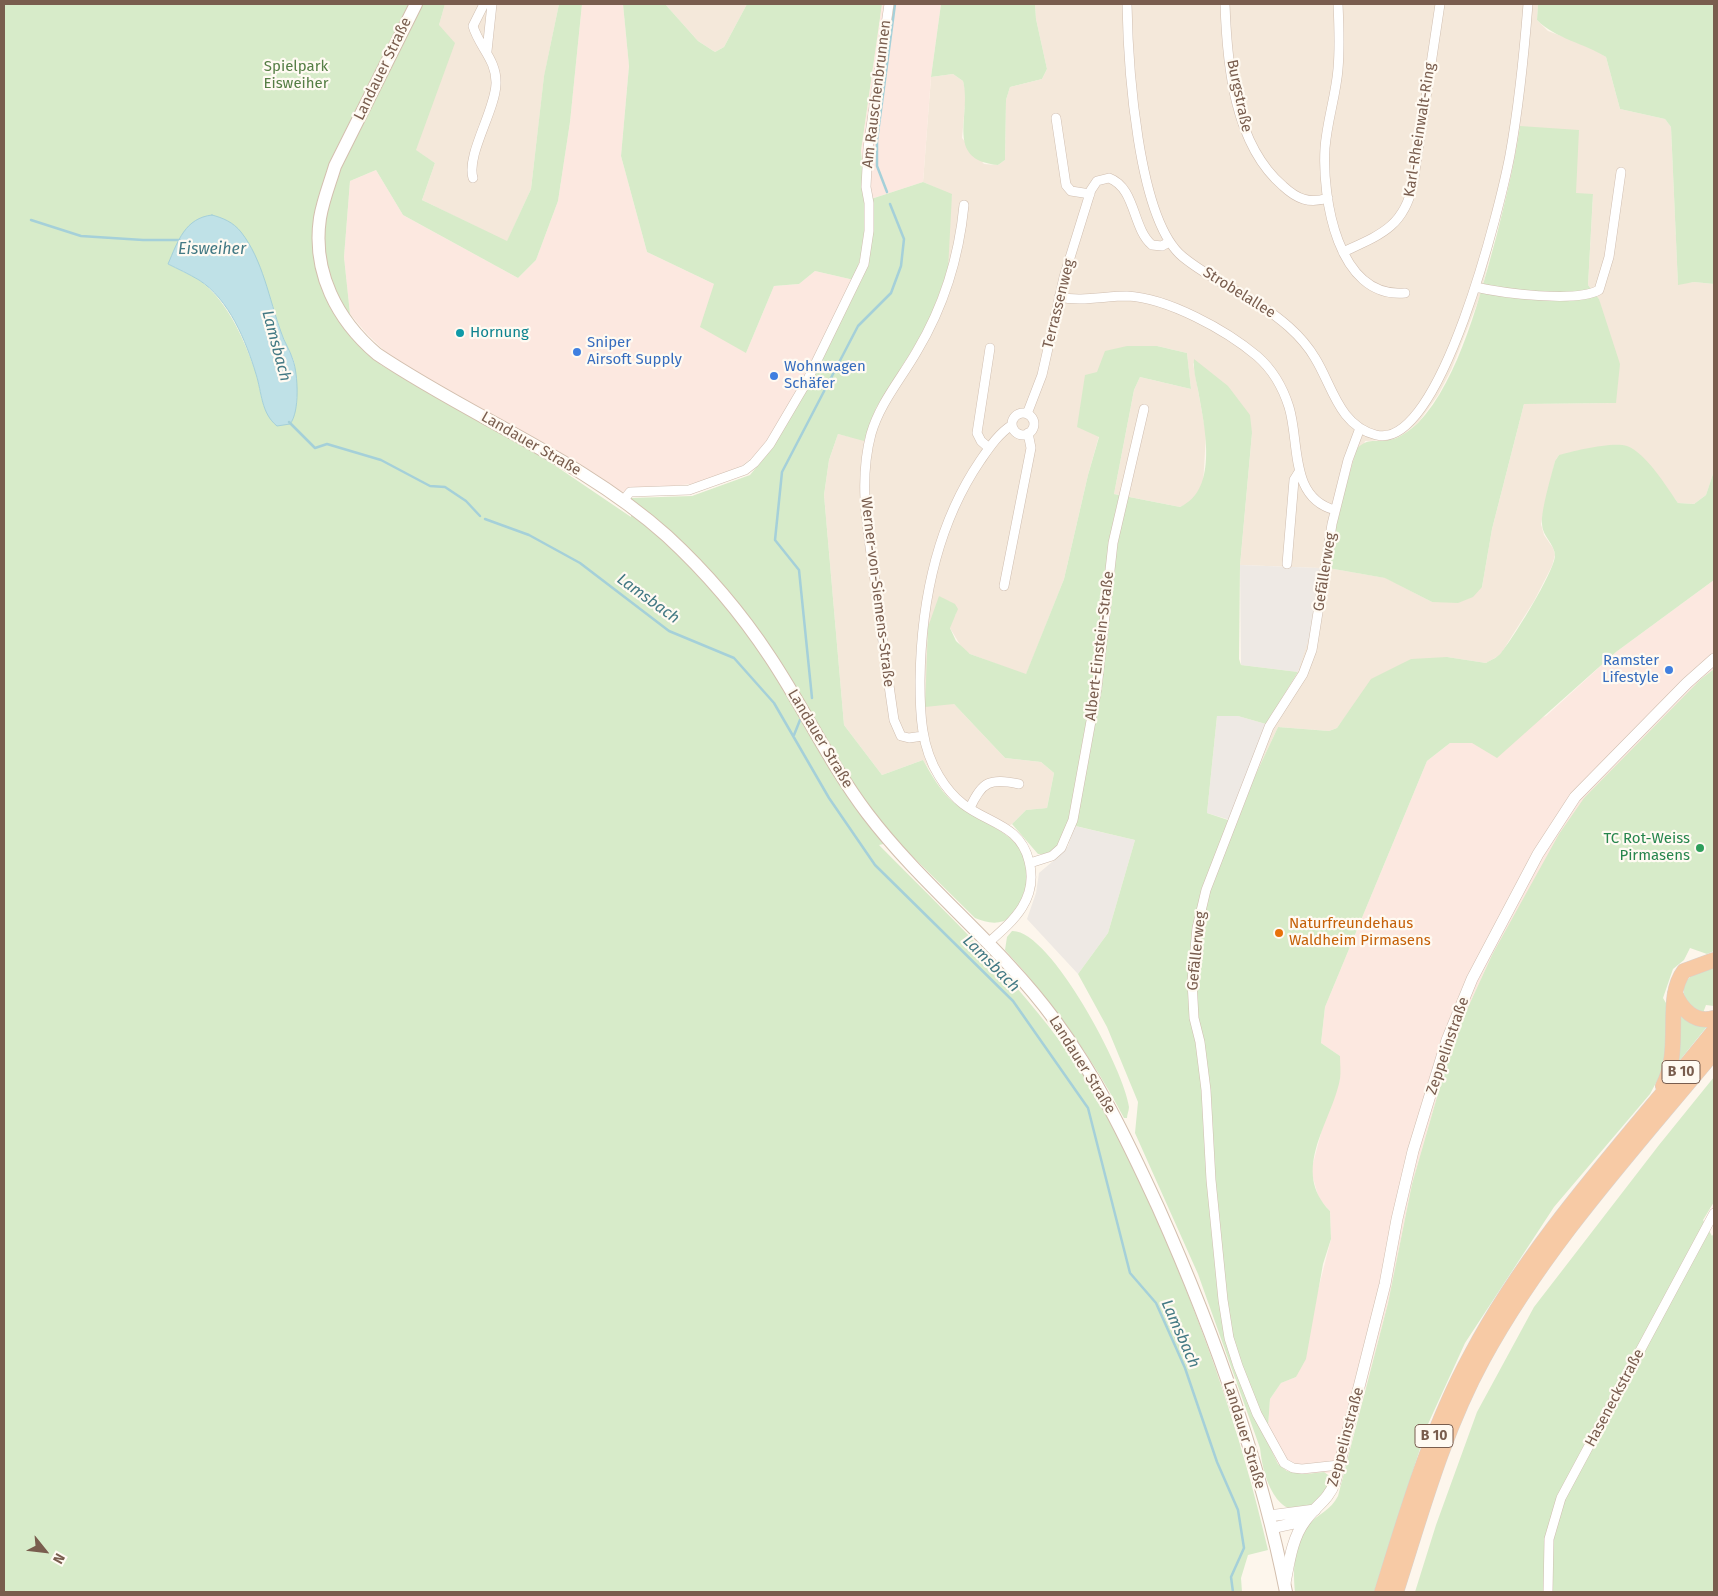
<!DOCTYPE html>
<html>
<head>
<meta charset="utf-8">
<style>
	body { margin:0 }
	#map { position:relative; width:1718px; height:1596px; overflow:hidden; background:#fdf6ec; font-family:"Fira Sans",sans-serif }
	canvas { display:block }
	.frame { position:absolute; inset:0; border:5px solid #795d4e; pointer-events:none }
	.north { position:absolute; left:20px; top:1526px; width:50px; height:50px; -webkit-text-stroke:4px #fffaf2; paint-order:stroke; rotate:119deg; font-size:14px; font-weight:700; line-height:20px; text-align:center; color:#795d4e }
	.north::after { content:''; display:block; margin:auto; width:18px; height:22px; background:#795d4e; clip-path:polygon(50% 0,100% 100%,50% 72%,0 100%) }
</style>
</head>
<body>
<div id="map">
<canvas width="1718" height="1596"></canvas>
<div class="frame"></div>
<div class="north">N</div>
</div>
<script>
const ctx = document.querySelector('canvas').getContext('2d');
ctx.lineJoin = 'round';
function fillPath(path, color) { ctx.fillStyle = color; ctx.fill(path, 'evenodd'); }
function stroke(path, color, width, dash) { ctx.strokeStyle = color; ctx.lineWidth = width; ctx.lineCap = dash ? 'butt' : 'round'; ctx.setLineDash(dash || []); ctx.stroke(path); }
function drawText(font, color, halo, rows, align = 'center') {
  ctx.font = font + ' "Fira Sans",sans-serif'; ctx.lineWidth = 4.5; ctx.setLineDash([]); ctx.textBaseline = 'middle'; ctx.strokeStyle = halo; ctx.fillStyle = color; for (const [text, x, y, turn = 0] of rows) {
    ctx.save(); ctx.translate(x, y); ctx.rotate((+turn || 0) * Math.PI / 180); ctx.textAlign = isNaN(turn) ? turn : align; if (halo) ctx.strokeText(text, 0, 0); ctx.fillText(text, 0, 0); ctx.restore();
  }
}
const residential = new Path2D(`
	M445,4H559L544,77L531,189L507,242L422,200L435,163L415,150L427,116L439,25Z
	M665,4H747L724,47L715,52L698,41Z
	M1035,4H1538L1537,20L1548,31L1591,47L1606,57L1620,109L1665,119L1671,127L1678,284L1694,282L1714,284V471L1706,495L1694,504L1678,503L1642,457L1559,455L1555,461L1541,524L1544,535L1553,548L1555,555L1552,566L1534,601L1500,655L1486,663L1447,657L1349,712L1337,728L1329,731L1278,727L1254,778L1238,823L1230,820L1266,724L1298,672L1319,568L1240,565L1252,433L1193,363L1206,434L1203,485L1190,503L1180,507L1114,494L1134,390L1140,377L1191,389L1187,353L1157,346L1099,436L1088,475L1064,579L1026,675L970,654L962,648L950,628V623L956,614L939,596L954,704L1005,758L1041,762L1054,773L1047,808L1026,810L1012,824L1001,830L980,820L947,796L923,760L882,775L844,725L824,495L829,460L838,434L864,440L876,408L927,326L952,195L923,182L931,77L953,74L963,81L966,94L962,138L984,164L998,165L1005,160L1006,100L1010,87L1042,79L1047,69L1036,19ZM1520,126L1576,194L1593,195L1588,285L1599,299L1616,403L1524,404L1492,529L1482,587L1432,602L1386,578L1328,568L1365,441L1389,440L1403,435L1418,423L1438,395L1451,370L1480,296L1516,154Z`);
const commercial = new Path2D(`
	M582,4H623L629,66L621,156L647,252L714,284L746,353L774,286L799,284L815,271L854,280L780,421L758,453L739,468L699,483L621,492L398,364L367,334L350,314L344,257L350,181L376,170L403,215L518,278L536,260L558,201L570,122Z
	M882,4H941L931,77L923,182L871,199L861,151Z
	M1714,580V669L1701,679L1492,955L1464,1016L1443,1076L1412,1184L1388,1303L1343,1472L1306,1474L1287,1471L1278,1464L1267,1441L1270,1399L1281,1383L1296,1377L1331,1239L1330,1211L1319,1199L1311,1171L1326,1114L1340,1079V1056L1321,1043L1325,1007L1427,761L1450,743H1472L1546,716L1616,652Z`);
const industrial = new Path2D(`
	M1240,565L1320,568L1311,632L1298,672L1241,665Z
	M1217,716H1238L1266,724L1230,820L1207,813Z
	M1075,826L1135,840L1108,933L1078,974L1027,919L1036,893L1039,873L1059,856L1068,846Z`);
const green = new Path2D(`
	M4,4H445L439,25L455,43L416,150L435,163L422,200L507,241L531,189L544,76L559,4H582L570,122L558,201L536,260L518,278L403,215L376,170L350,181L344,257L350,314L381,365L538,454L631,517V498L692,496L750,475L774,446L862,279L869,258L871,199L923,182L952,194L948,270L927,326L876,408L864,441L838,434L829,460L824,495L844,725L882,775L923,760C930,772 937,785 946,795C973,826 1037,830 1026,885C1024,894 1018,910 1011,916C1001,926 987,923 975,918L897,841L879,845C945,912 1015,977 1070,1055C1100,1098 1124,1148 1146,1196C1198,1310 1240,1428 1268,1550L1248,1555L1241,1578L1242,1592H4ZM240,231L261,272L281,333L294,361L297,401L294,413L266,410C260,398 260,386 256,373C244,340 230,305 202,282C192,275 179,270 168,264Z
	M623,4H665L698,41L715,52L724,47L747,4H882L861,151L866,195L864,245L854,280L815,271L799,284L774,286L746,353L700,327L714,284L647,252L621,156L629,66Z
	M941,4H1035L1036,19L1047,69L1042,79L1010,87L1006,100L1005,160L998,165C944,160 972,116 963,81L953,74L931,77Z
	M1538,4H1714V284L1694,282L1678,285L1671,127L1665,119L1620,109L1606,57C1584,43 1556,39 1537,20Z
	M1520,126L1579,130L1576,193L1593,194L1588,285L1599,299L1620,364L1616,403L1524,404L1492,529L1482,587L1473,597L1458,603L1432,602L1385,578L1328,568L1339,510L1357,448C1370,437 1374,443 1389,440C1399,439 1410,430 1418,423C1460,379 1481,292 1497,234C1506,198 1515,162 1520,126Z
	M1127,346H1157L1187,353L1191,389L1140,377L1134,390L1114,494L1180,507C1220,489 1204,424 1198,390C1196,380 1193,369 1194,359L1228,386L1250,415L1252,433L1240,565L1239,659L1241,665L1298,672L1266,724L1238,716H1217L1207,813L1237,823L1254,778L1278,727L1329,731L1337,728L1371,679L1411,659L1447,657L1486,663C1491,660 1498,657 1501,653C1514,637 1553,574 1555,556C1555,544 1542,536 1542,524C1541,510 1551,477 1555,461L1559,455C1572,451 1614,441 1627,446C1646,453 1666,486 1678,503L1694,504L1706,495L1714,471V580L1616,652L1497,758L1472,743H1450L1427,761L1325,1007L1321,1043L1340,1056C1340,1063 1341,1072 1340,1079C1331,1124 1290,1170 1330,1211L1331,1239L1323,1264L1306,1359L1296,1377L1281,1383L1270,1399L1267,1441L1278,1464L1287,1471L1306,1474L1324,1472L1331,1477C1325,1500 1297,1524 1277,1499C1266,1484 1262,1466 1260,1448L1198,1274L1135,1133L1138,1102L1107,1027L1078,974L1108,933L1135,840L1067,824L1058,847L1046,854H1038L1012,824L1026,810L1047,808L1054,773L1041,762L1005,758L954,704L925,707L928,627L939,596L955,604L958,609L950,628L956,641L970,654L1026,674L1064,579L1088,475L1099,437L1077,427L1085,375L1097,372L1105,351Z
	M1714,669V951L1707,954L1690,948L1684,960L1673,969L1663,998L1669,1008L1664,1068L1650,1094L1554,1207L1465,1343L1428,1424L1374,1592H1295C1293,1572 1293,1541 1308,1525C1318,1514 1331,1510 1338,1496L1388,1303L1412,1184L1443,1076L1464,1016L1492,955L1559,834L1584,798L1701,679Z
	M1012,931C1050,929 1125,1071 1129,1107C1129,1111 1127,1114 1127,1118H1124C1092,1057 1052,1001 1005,950L1007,937Z
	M1714,967V1006L1706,1005L1703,1013L1688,1007C1676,978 1691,975 1714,967Z
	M1679,1015L1709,1024L1676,1065Z
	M1714,1077V1202L1703,1220L1712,1236L1714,1233V1592H1415L1436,1525L1477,1412L1534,1307L1659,1145Z`);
const water = new Path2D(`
	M212,215C223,218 233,222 241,232C263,260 269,299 281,332C284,342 290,350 293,360C298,374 300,412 290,424L277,426C261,413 262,393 256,374C246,341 229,299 199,280C189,274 178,269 168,264C178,241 185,218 212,215Z`);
const stream = new Path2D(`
	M887,192L877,166V140L895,4
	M31,220L81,236L143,240H180
	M289,422L315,448L327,444L381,460L430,486L445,487L466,501L480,516
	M485,519L529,535L580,563L669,631L734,658L774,703L829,798L875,865L1013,1001L1088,1108L1130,1273L1156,1303L1185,1368L1217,1462L1238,1510L1244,1548L1231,1577L1233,1592
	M812,698L799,570L775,540L782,472L858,326L891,293L901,266L904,239L890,204
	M794,735L800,720`);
const minor = new Path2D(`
	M1127,4C1128,62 1137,220 1183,257C1216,284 1257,298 1289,327C1299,336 1308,346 1315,358C1332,385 1339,426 1376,435C1441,452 1501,202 1510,155C1519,105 1524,55 1528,4
	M1225,4C1227,64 1234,144 1283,186C1297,199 1309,204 1328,198
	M1338,4C1339,25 1340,47 1338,69C1336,95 1327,121 1325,148C1322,197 1337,299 1405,293
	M487,51L492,4
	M1056,118L1066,185L1071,191L1090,194
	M473,178C466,155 495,111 496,84C497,60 479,47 473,26L484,4
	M1343,252C1380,235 1404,227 1413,184L1440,4
	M1475,287C1502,293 1576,303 1599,290L1609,257L1621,172
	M1059,297C1081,302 1105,296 1127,296C1168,298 1226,330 1257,356C1272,369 1283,388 1289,407C1300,443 1289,498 1335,510
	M1012 424a11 11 0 1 1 22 0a11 11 0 1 1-22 0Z
	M1027,414L1042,375L1064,277L1091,190L1097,181L1109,178C1136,188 1132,228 1152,245L1162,246L1169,242
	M989,448L981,441L977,433L990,348
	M623,501L630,492L689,490L745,470L754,463L770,444L806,383L864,264L869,231V203L866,187L868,148L889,4
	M1287,564L1294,480L1299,472
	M1004,586L1031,448L1028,433
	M923,736L909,738L901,736L894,720C887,673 881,627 875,581C868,531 858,483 871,434C880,403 901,379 917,351C944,306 959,257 964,205
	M970,808C982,781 990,778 1019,784
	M1030,863L1052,856L1061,848L1073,820L1097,688L1113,543L1144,409
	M988,943C1013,921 1039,899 1029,861C1020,825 989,824 963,804C954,797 945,786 939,776C921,747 920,714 920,681C921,603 936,526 980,461C989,448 998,434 1012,425
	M1339,1465L1302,1469L1293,1468L1284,1463L1257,1414L1238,1366L1229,1338L1223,1300L1211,1180L1206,1090L1200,1042L1194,1018L1192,981L1197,928L1206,890L1269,727L1303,674L1312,650L1332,524L1348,460L1360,428
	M1548,1592L1549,1539L1561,1498L1714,1213`);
const tertiary = new Path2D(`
	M1269,1516L1315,1510
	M1272,1528L1304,1521
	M1285,1583C1289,1563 1292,1538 1305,1521C1316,1505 1328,1501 1335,1482L1385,1284L1397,1219L1413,1151L1447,1040L1472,979L1538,854L1575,797L1687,683L1714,659`);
const secondary = new Path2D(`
	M416,4L335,166C330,183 323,200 320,218C312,272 337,320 377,354C472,418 581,459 667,536C706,572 741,613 770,657C804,708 830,764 867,813C923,887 999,944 1054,1019C1097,1077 1128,1142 1158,1207C1213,1330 1260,1460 1286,1592`);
const trunk = new Path2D(`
	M1675,993C1681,1009 1695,1024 1714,1018
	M1663,1086C1683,1049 1663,999 1684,971L1714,960
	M1382,1592C1407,1512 1431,1429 1471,1355C1534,1236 1630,1136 1714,1031
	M1396,1592C1421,1514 1443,1432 1483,1359C1544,1247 1633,1150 1714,1052`);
const markers = [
	[460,333,5,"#0f9aa8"],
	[577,352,5,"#3f7fe0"],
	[774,376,5,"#3f7fe0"],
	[1669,670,5,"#3f7fe0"],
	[1700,848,5,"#2e9e5b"],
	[1279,933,5,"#e8710a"]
];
const shields = [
	[1681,1072,38],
	[1434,1436,38]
];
const shieldNames = [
	["B 10",1681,1072],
	["B 10",1434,1436]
];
const parkNames = [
	["Spielpark",296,67],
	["Eisweiher",296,84]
];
const streetNames = [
	["Landauer Straße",383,69,-64],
	["Am Rauschenbrunnen",877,94,-83],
	["Burgstraße",1239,96,78],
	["Karl-Rheinwalt-Ring",1420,130,-81],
	["Strobelallee",1239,293,32],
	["Terrassenweg",1059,304,-76],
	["Landauer Straße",531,444,30],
	["Gefällerweg",1325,572,-81],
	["Werner-von-Siemens-Straße",877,592,83],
	["Albert-Einstein-Straße",1100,646,-83],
	["Landauer Straße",820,739,59],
	["Gefällerweg",1197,951,-84],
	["Zeppelinstraße",1448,1046,-71],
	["Landauer Straße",1082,1065,58],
	["Haseneckstraße",1615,1398,-62],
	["Landauer Straße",1244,1435,73],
	["Zeppelinstraße",1346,1437,-75]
];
const cultureNames = [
	["Hornung",470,333]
];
const shopNames = [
	["Sniper",587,343],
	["Airsoft Supply",587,360],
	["Wohnwagen",784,367],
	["Schäfer",784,384],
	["Ramster",1659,661,"right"],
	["Lifestyle",1659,678,"right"]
];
const leisureNames = [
	["TC Rot-Weiss",1690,839],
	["Pirmasens",1690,856]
];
const foodNames = [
	["Naturfreundehaus",1289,924],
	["Waldheim Pirmasens",1289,941]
];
const waterNames = [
	["Eisweiher",212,250],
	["Lamsbach",276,346,75],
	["Lamsbach",648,599,36],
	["Lamsbach",991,964,45],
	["Lamsbach",1180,1334,66]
];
fillPath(residential, '#f4e8da');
fillPath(commercial, '#fce8e0');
fillPath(industrial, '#eee9e4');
fillPath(green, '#d7ebc9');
fillPath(water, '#bfe1e7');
stroke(water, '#a5d0d9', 1);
stroke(stream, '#a5d0d9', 2.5);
stroke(minor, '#d0beb0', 10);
stroke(tertiary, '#d0beb0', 12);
stroke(secondary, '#d3bfae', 14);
stroke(trunk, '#d9d2cd', 16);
stroke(minor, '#fff', 9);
stroke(tertiary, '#fff', 11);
stroke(secondary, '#fff', 12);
stroke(trunk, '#f7caa5', 15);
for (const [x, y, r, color] of markers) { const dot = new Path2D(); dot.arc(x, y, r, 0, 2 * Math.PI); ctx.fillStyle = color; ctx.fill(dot); stroke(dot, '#fffaf2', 2); }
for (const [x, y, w] of shields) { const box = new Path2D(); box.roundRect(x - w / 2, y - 11.5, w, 23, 4); ctx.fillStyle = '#fffaf2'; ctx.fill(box); stroke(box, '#795d4e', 1); }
drawText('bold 14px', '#795d4e', null, shieldNames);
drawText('15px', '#557e45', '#fffaf2', parkNames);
drawText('15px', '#795d4e', '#fffaf2', streetNames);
drawText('15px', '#0d838f', '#fffaf2', cultureNames, 'left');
drawText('15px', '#366cbe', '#fffaf2', shopNames, 'left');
drawText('15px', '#27864d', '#fffaf2', leisureNames, 'right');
drawText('15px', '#c56008', '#fffaf2', foodNames, 'left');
drawText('italic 16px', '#437984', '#fffaf2', waterNames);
</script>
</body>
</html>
